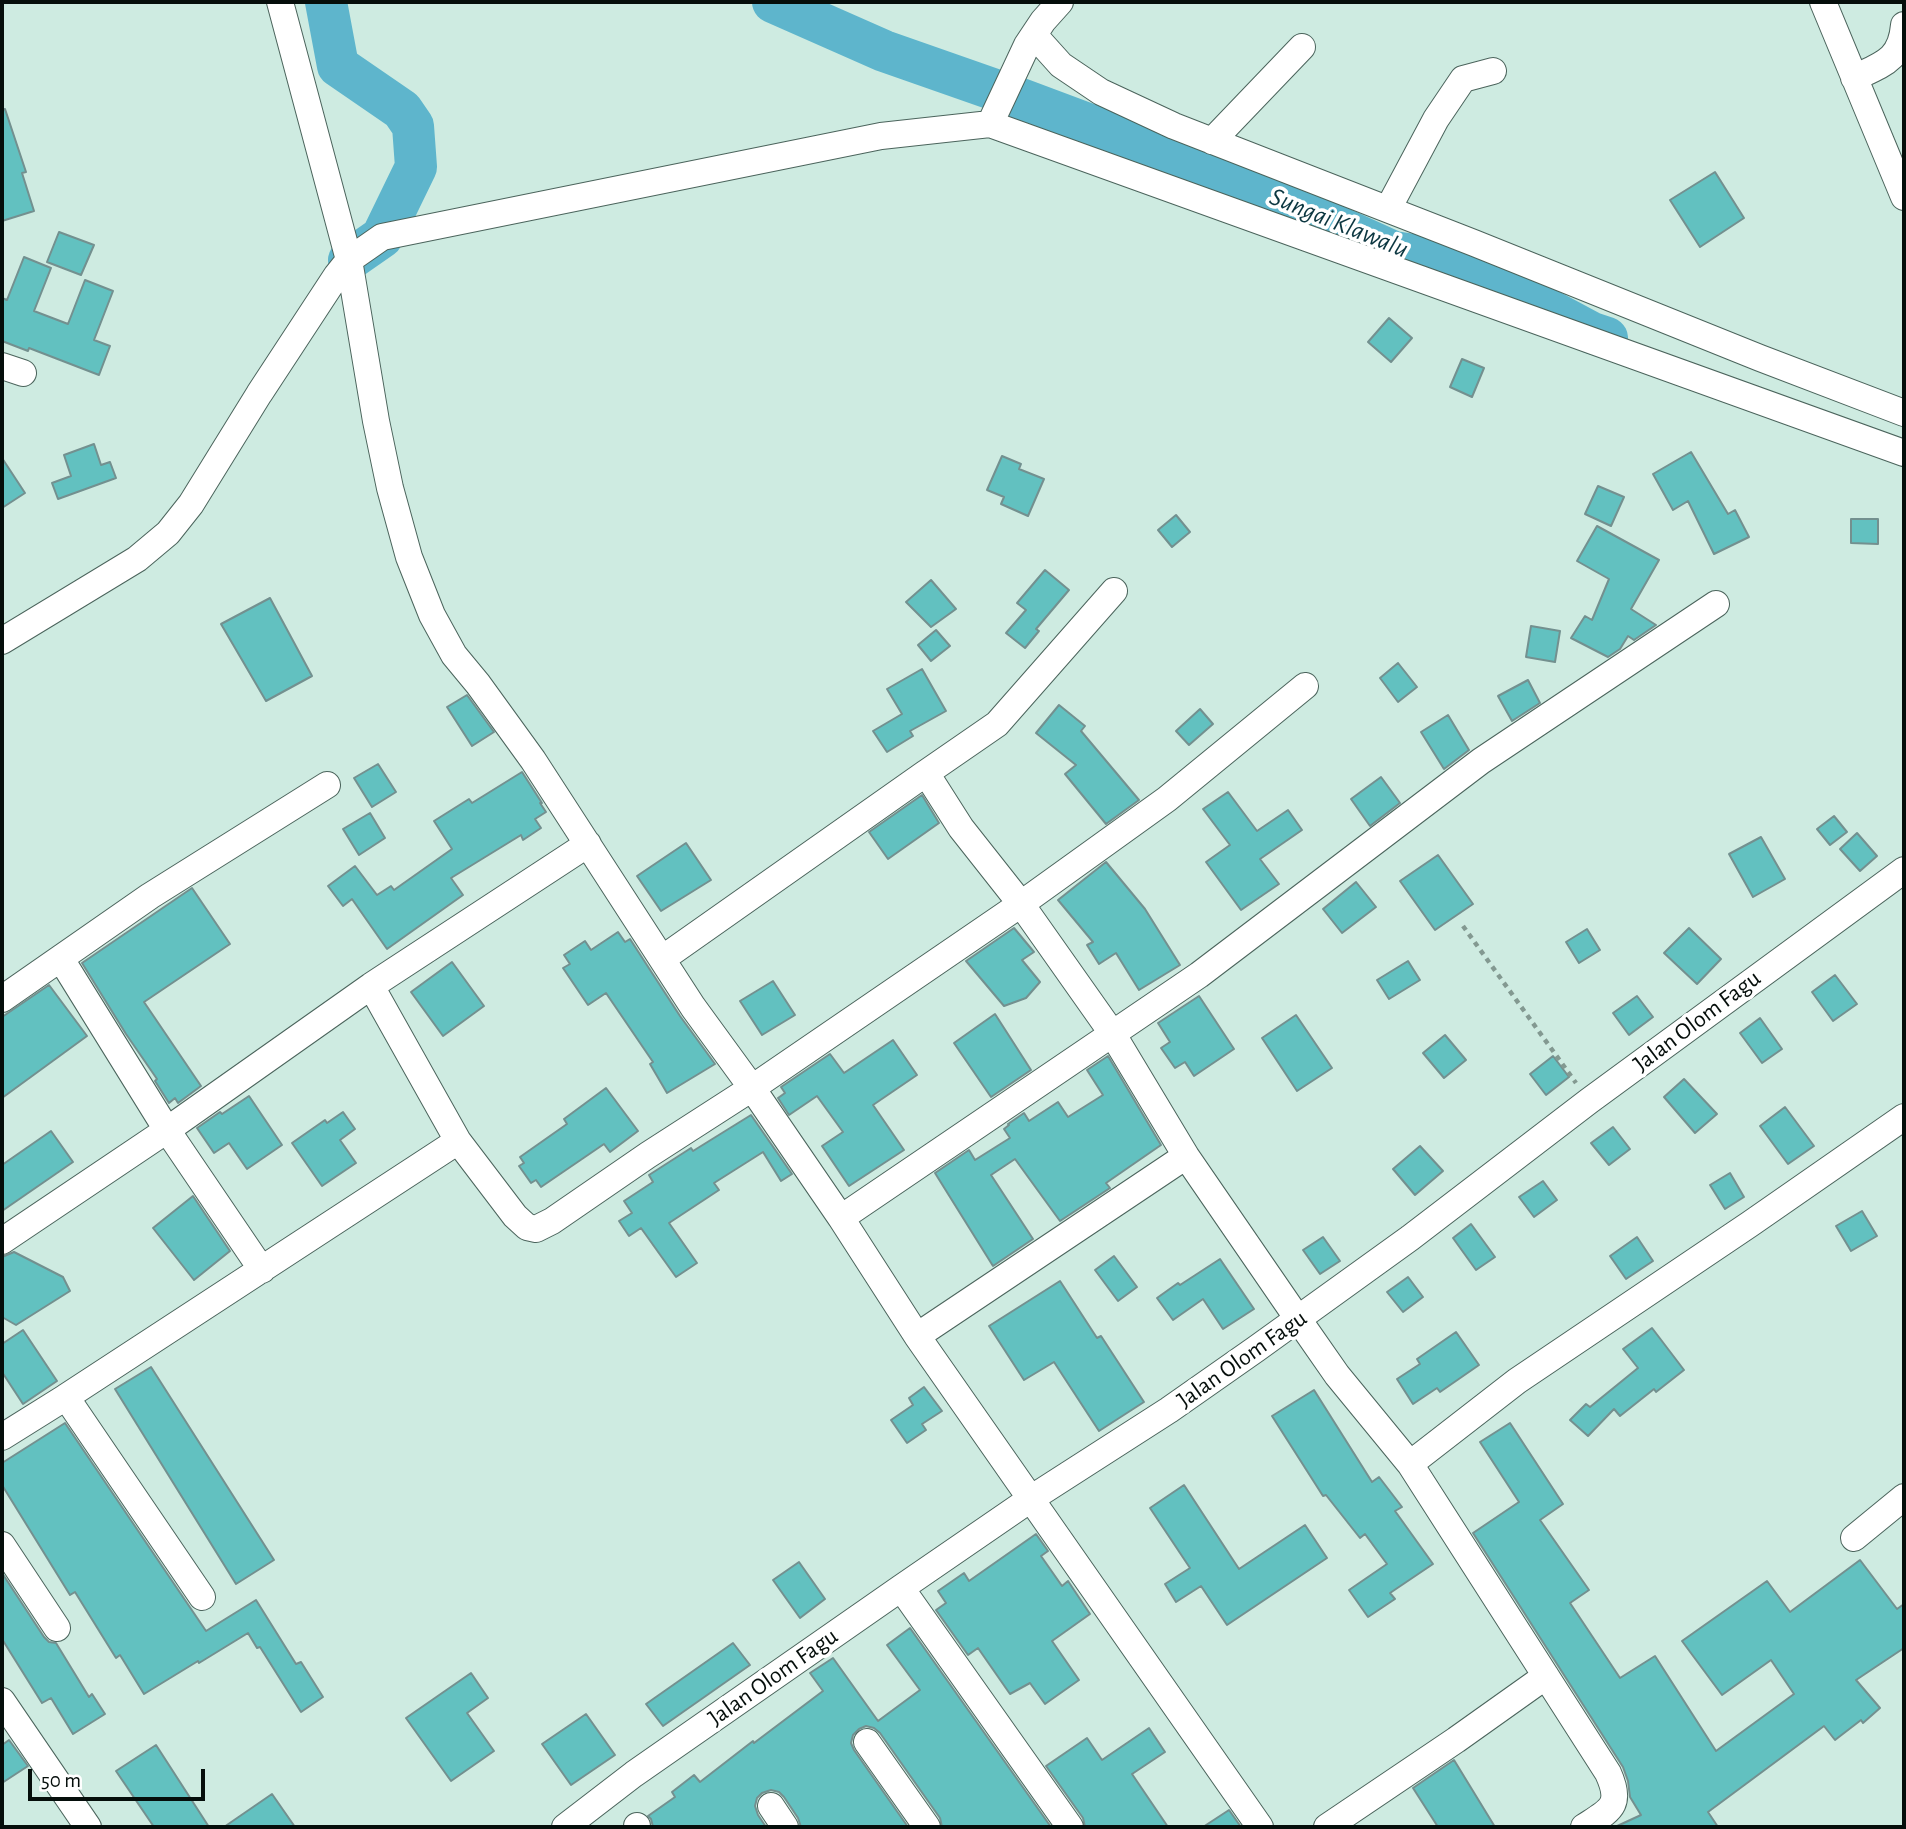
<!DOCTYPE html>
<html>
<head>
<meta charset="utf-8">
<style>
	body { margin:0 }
	#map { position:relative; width:1906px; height:1829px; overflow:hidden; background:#ceebe1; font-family:"Alegreya Sans",sans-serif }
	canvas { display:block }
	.frame { position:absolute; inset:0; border:4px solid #050e0b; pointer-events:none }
	.scale { position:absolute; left:28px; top:1769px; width:177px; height:32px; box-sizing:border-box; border:4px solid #050e0b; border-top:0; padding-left:9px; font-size:21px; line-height:24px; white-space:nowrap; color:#050e0b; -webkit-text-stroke:5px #fff; paint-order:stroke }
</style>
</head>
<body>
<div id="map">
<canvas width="1906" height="1829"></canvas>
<div class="frame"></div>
<div class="scale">50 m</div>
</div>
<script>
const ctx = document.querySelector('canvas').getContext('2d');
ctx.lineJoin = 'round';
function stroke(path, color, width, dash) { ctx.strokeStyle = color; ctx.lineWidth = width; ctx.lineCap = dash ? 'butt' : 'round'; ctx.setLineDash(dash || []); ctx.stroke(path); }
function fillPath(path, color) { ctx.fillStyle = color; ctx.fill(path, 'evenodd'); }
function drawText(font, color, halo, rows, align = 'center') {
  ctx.font = font + ' "Alegreya Sans",sans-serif'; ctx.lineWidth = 7; ctx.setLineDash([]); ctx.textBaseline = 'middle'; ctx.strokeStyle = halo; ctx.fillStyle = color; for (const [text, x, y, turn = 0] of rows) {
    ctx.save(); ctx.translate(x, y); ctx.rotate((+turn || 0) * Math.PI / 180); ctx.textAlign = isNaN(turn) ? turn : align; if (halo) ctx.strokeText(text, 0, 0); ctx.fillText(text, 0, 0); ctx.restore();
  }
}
const river = new Path2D(`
	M326,2L338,66L402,110L413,126L416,167L382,237L349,260
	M773,2L884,51L1021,99L1229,177L1394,252L1446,260L1523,296L1592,333L1607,338`);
const building = new Path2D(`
	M5,109L26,172L22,173L34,211L2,221V110Z
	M1715,172L1744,218L1700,247L1670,200Z
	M59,232L94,245L81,275L47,262Z
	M24,257L51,268L34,311L68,324L85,280L113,291L94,340L110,346L99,375L29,348L28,351L2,341V298L7,300Z
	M1389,318L1412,338L1391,362L1368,342Z
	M1462,359L1484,368L1472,397L1450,387Z
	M94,444L101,465L110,462L116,478L58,499L52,483L71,476L64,455Z
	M1691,452L1728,514L1735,510L1749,537L1714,554L1688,501L1673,510L1653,474Z
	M1002,456L1021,464L1019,469L1044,479L1028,516L1001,504L1004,497L987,490Z
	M2,458L25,493L2,508Z
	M1598,486L1624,497L1611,526L1585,514Z
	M1176,515L1190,532L1172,547L1158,530Z
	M1851,519H1878V544L1851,543Z
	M1597,526L1659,560L1631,609L1656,625L1634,640L1628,636L1620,649L1608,657L1571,638L1585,616L1592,620L1609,579L1577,561Z
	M1045,570L1069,590L1036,629L1039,631L1025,648L1006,633L1026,610L1017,603Z
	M931,580L956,609L931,627L906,602Z
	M270,598L312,676L266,701L221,624Z
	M1531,626L1560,631L1555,662L1526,657Z
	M936,630L950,646L931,661L918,645Z
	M1398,663L1417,687L1398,702L1380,678Z
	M922,669L946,711L910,731L913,736L887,752L873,731L902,714L887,689Z
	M1528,680L1540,703L1512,721L1498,696Z
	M467,695L494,732L472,746L447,707Z
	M1059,705L1085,726L1081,731L1139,800L1106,824L1065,774L1076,765L1036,733Z
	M1200,709L1213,724L1189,745L1176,731Z
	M1448,715L1469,750L1444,769L1421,732Z
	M378,764L396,792L372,807L354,778Z
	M522,772L542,803H540L546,812L535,819L541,828L523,840L521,835L451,878L463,895L387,949L352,899L343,906L328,886L355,866L377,895L391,886L394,890L452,849L434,821L469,799L472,803Z
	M1381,777L1400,803L1370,826L1351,799Z
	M1228,792L1257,831L1288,810L1302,830L1260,859L1279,884L1241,910L1206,862L1230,845L1203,809Z
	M922,795L939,823L888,859L869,832Z
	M370,813L385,838L359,855L343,829Z
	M1834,816L1847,832L1830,845L1817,829Z
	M1857,833L1877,856L1860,871L1840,849Z
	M1761,837L1785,879L1753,897L1729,854Z
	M686,843L711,880L661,911L637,876Z
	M1438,855L1473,904L1435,930L1400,881Z
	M1106,862L1145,909L1180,965L1139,990L1116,953L1099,964L1087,945L1093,942L1058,900Z
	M1356,882L1376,907L1342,933L1323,909Z
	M192,888L230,944L144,1002L201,1086L178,1103L175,1098L169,1103L155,1081L157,1079L126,1034L82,963Z
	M1014,928L1034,952L1022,960L1040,982L1026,998L1004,1006L966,961Z
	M1689,928L1721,959L1697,984L1664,953Z
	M1587,929L1600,950L1579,963L1566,942Z
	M618,932L625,942L630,939L680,1016L715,1064L667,1093L650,1064L653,1062L606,993L588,1005L563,968L570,964L564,955L585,941L591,950Z
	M1408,961L1420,980L1389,999L1377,980Z
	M452,962L484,1006L443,1036L411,992Z
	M1835,975L1857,1004L1833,1021L1812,992Z
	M773,981L795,1015L762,1035L740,1001Z
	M49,985L87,1036L2,1098V1017Z
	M1199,996L1234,1049L1194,1076L1185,1062L1175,1068L1161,1048L1170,1042L1158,1023Z
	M1637,996L1653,1017L1629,1035L1613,1013Z
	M995,1014L1031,1070L991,1097L954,1043Z
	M1296,1015L1332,1068L1297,1091L1262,1038Z
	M1760,1018L1782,1049L1762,1063L1740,1033Z
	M1445,1035L1466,1060L1444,1078L1423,1053Z
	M893,1040L917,1075L873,1105L904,1150L849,1186L822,1146L843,1132L817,1096L789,1115L778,1098L785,1093L781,1087L830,1054L844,1073Z
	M1108,1056L1161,1145L1106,1183L1110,1188L1060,1221L1015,1159L991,1175L1033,1239L993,1266L935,1173L969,1150L975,1160L1010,1138L1004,1129L1009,1125L1008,1124L1024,1113L1029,1121L1058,1102L1068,1117L1103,1095L1087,1070Z
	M1553,1056L1569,1077L1546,1095L1530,1074Z
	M1684,1079L1717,1114L1695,1133L1664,1097Z
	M606,1088L638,1131L610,1152L604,1144L541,1187L536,1180L531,1183L519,1166L524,1163L520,1157L567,1124L564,1119Z
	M249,1096L282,1145L247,1169L229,1143L214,1153L197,1128L220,1112L222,1114Z
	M1785,1107L1814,1146L1788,1164L1760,1126Z
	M343,1112L355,1129L340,1140L356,1163L322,1186L292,1143L325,1120L327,1123Z
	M751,1115L792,1174L781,1181L763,1152L714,1183L719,1190L669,1223L697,1263L676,1277L641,1228L629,1236L619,1221L632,1213L624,1201L653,1182L649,1175L691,1148L693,1151Z
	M1613,1127L1630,1149L1609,1165L1591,1143Z
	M51,1131L73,1162L2,1211V1165Z
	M1420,1146L1443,1171L1415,1195L1393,1169Z
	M1730,1173L1744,1197L1725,1209L1710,1185Z
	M1543,1181L1557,1200L1534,1217L1519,1197Z
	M193,1196L230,1251L194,1280L153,1228Z
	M1862,1211L1877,1236L1851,1251L1836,1226Z
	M1471,1224L1495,1257L1476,1270L1453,1238Z
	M1323,1237L1340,1261L1320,1274L1303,1250Z
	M1637,1237L1653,1261L1626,1279L1610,1256Z
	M14,1252L63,1277L70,1291L16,1325L2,1317V1257Z
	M1114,1256L1137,1287L1118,1301L1095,1270Z
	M1220,1259L1254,1309L1223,1329L1203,1299L1173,1320L1157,1298L1178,1283L1180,1285Z
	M1408,1277L1423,1297L1403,1312L1387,1292Z
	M1060,1281L1097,1338L1101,1336L1144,1402L1099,1431L1054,1362L1024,1380L989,1326Z
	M1652,1328L1684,1370L1656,1392L1654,1389L1620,1416L1614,1409L1588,1436L1570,1420L1586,1404L1590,1407L1638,1368L1623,1349Z
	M23,1330L57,1381L23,1404L2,1372V1344Z
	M1456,1332L1479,1365L1440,1392L1437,1388L1413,1404L1397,1379L1420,1364L1417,1359Z
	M151,1367L274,1560L236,1584L115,1389Z
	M924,1387L942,1411L922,1424L926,1430L907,1443L891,1420L913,1405L909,1398Z
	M1314,1390L1372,1482L1379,1477L1402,1507L1395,1511L1433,1564L1390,1593L1395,1599L1368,1617L1349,1590L1387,1564L1365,1534L1360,1538L1326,1495L1323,1496L1272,1416Z
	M65,1423L206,1631L256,1600L296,1664L301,1662L323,1697L301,1712L260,1647L257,1648L248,1633L199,1663L198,1661L144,1694L120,1655L116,1658L75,1592L70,1595L2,1485V1463Z
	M1510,1423L1563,1504L1540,1520L1589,1590L1570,1603L1620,1678L1655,1656L1716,1751L1794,1694L1771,1660L1722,1695L1682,1641L1767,1581L1790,1612L1860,1560L1897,1609L1904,1604V1648L1856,1680L1880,1708L1863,1723L1861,1720L1835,1740L1824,1726L1708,1812L1718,1827H1615L1641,1815L1630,1797L1628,1781L1623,1767L1473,1533L1519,1502L1480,1442Z
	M1184,1485L1239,1569L1305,1525L1327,1558L1227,1625L1201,1586L1176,1602L1165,1584L1190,1568L1150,1508Z
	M1036,1534L1048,1551L1041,1556L1062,1586L1068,1581L1090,1614L1052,1641L1079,1680L1045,1704L1030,1683L1010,1694L978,1648L968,1655L936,1610L946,1603L938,1591L964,1573L969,1581Z
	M799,1562L825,1599L800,1618L773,1580Z
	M2,1573L44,1637L49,1642L56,1643L89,1697L92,1694L105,1714L73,1734L51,1698L42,1703L2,1639Z
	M910,1628L1051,1827H942L940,1818L880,1733L874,1728L866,1726L859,1729L853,1735L851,1743L854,1750L908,1827H801L798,1818L784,1797L779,1792L771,1790L762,1793L757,1798L755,1806L758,1815L766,1827H653L651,1819L648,1816L675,1797L672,1792L694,1775L700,1782L753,1741L754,1743L823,1691L810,1673L833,1658L878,1721L920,1690L887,1645Z
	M733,1643L750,1665L663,1726L646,1704Z
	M471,1673L488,1698L467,1713L494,1751L451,1781L406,1718Z
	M586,1714L615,1755L571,1785L542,1744Z
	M1149,1728L1165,1752L1132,1774L1168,1827H1085L1083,1818L1046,1766L1087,1738L1102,1760Z
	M9,1740L28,1766L2,1783V1745Z
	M156,1745L209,1827H154L116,1771Z
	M1454,1760L1495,1827H1438L1413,1788Z
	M272,1794L295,1827H224Z
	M1229,1810L1241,1827H1203Z`);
const path = new Path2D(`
	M1463,926L1576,1083`);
const minor = new Path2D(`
	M280,2L349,260L376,421L390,488L409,557L432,615L454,655L478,684L533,760L693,1007L752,1088L841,1218L917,1336L1260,1827
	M1823,2L1904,197
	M1034,35L1061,65L1101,92L1174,126L1474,243L1760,358L1904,413
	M1854,78C1883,64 1901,60 1904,25
	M990,124L1027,45L1043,21L1060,2
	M1212,141L1302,47
	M1388,209L1436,119L1463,79L1493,71
	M2,366L23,373
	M1114,591L997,724L926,773L961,828L1021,904L1112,1033L1186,1156L1298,1319L1337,1375L1410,1464L1608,1773C1623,1806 1610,1810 1584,1827
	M2,641L137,559L168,533L191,504L259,394L337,275L349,260L382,237L881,136L990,124L1904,453
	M61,959L167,1130L262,1270
	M662,959L926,773
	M371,986L458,1141L515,1216L527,1227L536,1229L552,1221L648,1155L752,1088L1021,904L1167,799L1305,686
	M2,999L150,896L327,785
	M841,1218L1199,975L1481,761L1716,604
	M2,1241L167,1130L371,986L588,844
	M917,1336L1186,1156
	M66,1397L458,1141
	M2,1437L66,1397L202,1597
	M1410,1464L1517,1381L1750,1224L1904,1117
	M1854,1538L1904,1497
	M2,1545L57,1628
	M901,1588L1070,1827
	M2,1701L88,1827
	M867,1742L927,1827
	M771,1806L785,1827
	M637,1826V1827
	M565,1827L634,1774L901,1588L1032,1498L1169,1410L1256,1349L1410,1238L1589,1101L1904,870
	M1327,1827L1456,1740L1546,1676`);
const streetNames = [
	["Jalan Olom Fagu",1697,1021,-37],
	["Jalan Olom Fagu",1242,1359,-35],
	["Jalan Olom Fagu",773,1677,-35]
];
const waterNames = [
	["Sungai Klawalu",1339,223,22]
];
stroke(river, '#5eb5cc', 42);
fillPath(building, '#62c1c0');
stroke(building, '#73908f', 2);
stroke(minor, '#4b645c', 28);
stroke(path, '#839991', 4.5, [5, 5]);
stroke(minor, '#fff', 26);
drawText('24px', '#050e0b', '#fff', streetNames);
drawText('italic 26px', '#0c3741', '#fff', waterNames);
</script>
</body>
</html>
